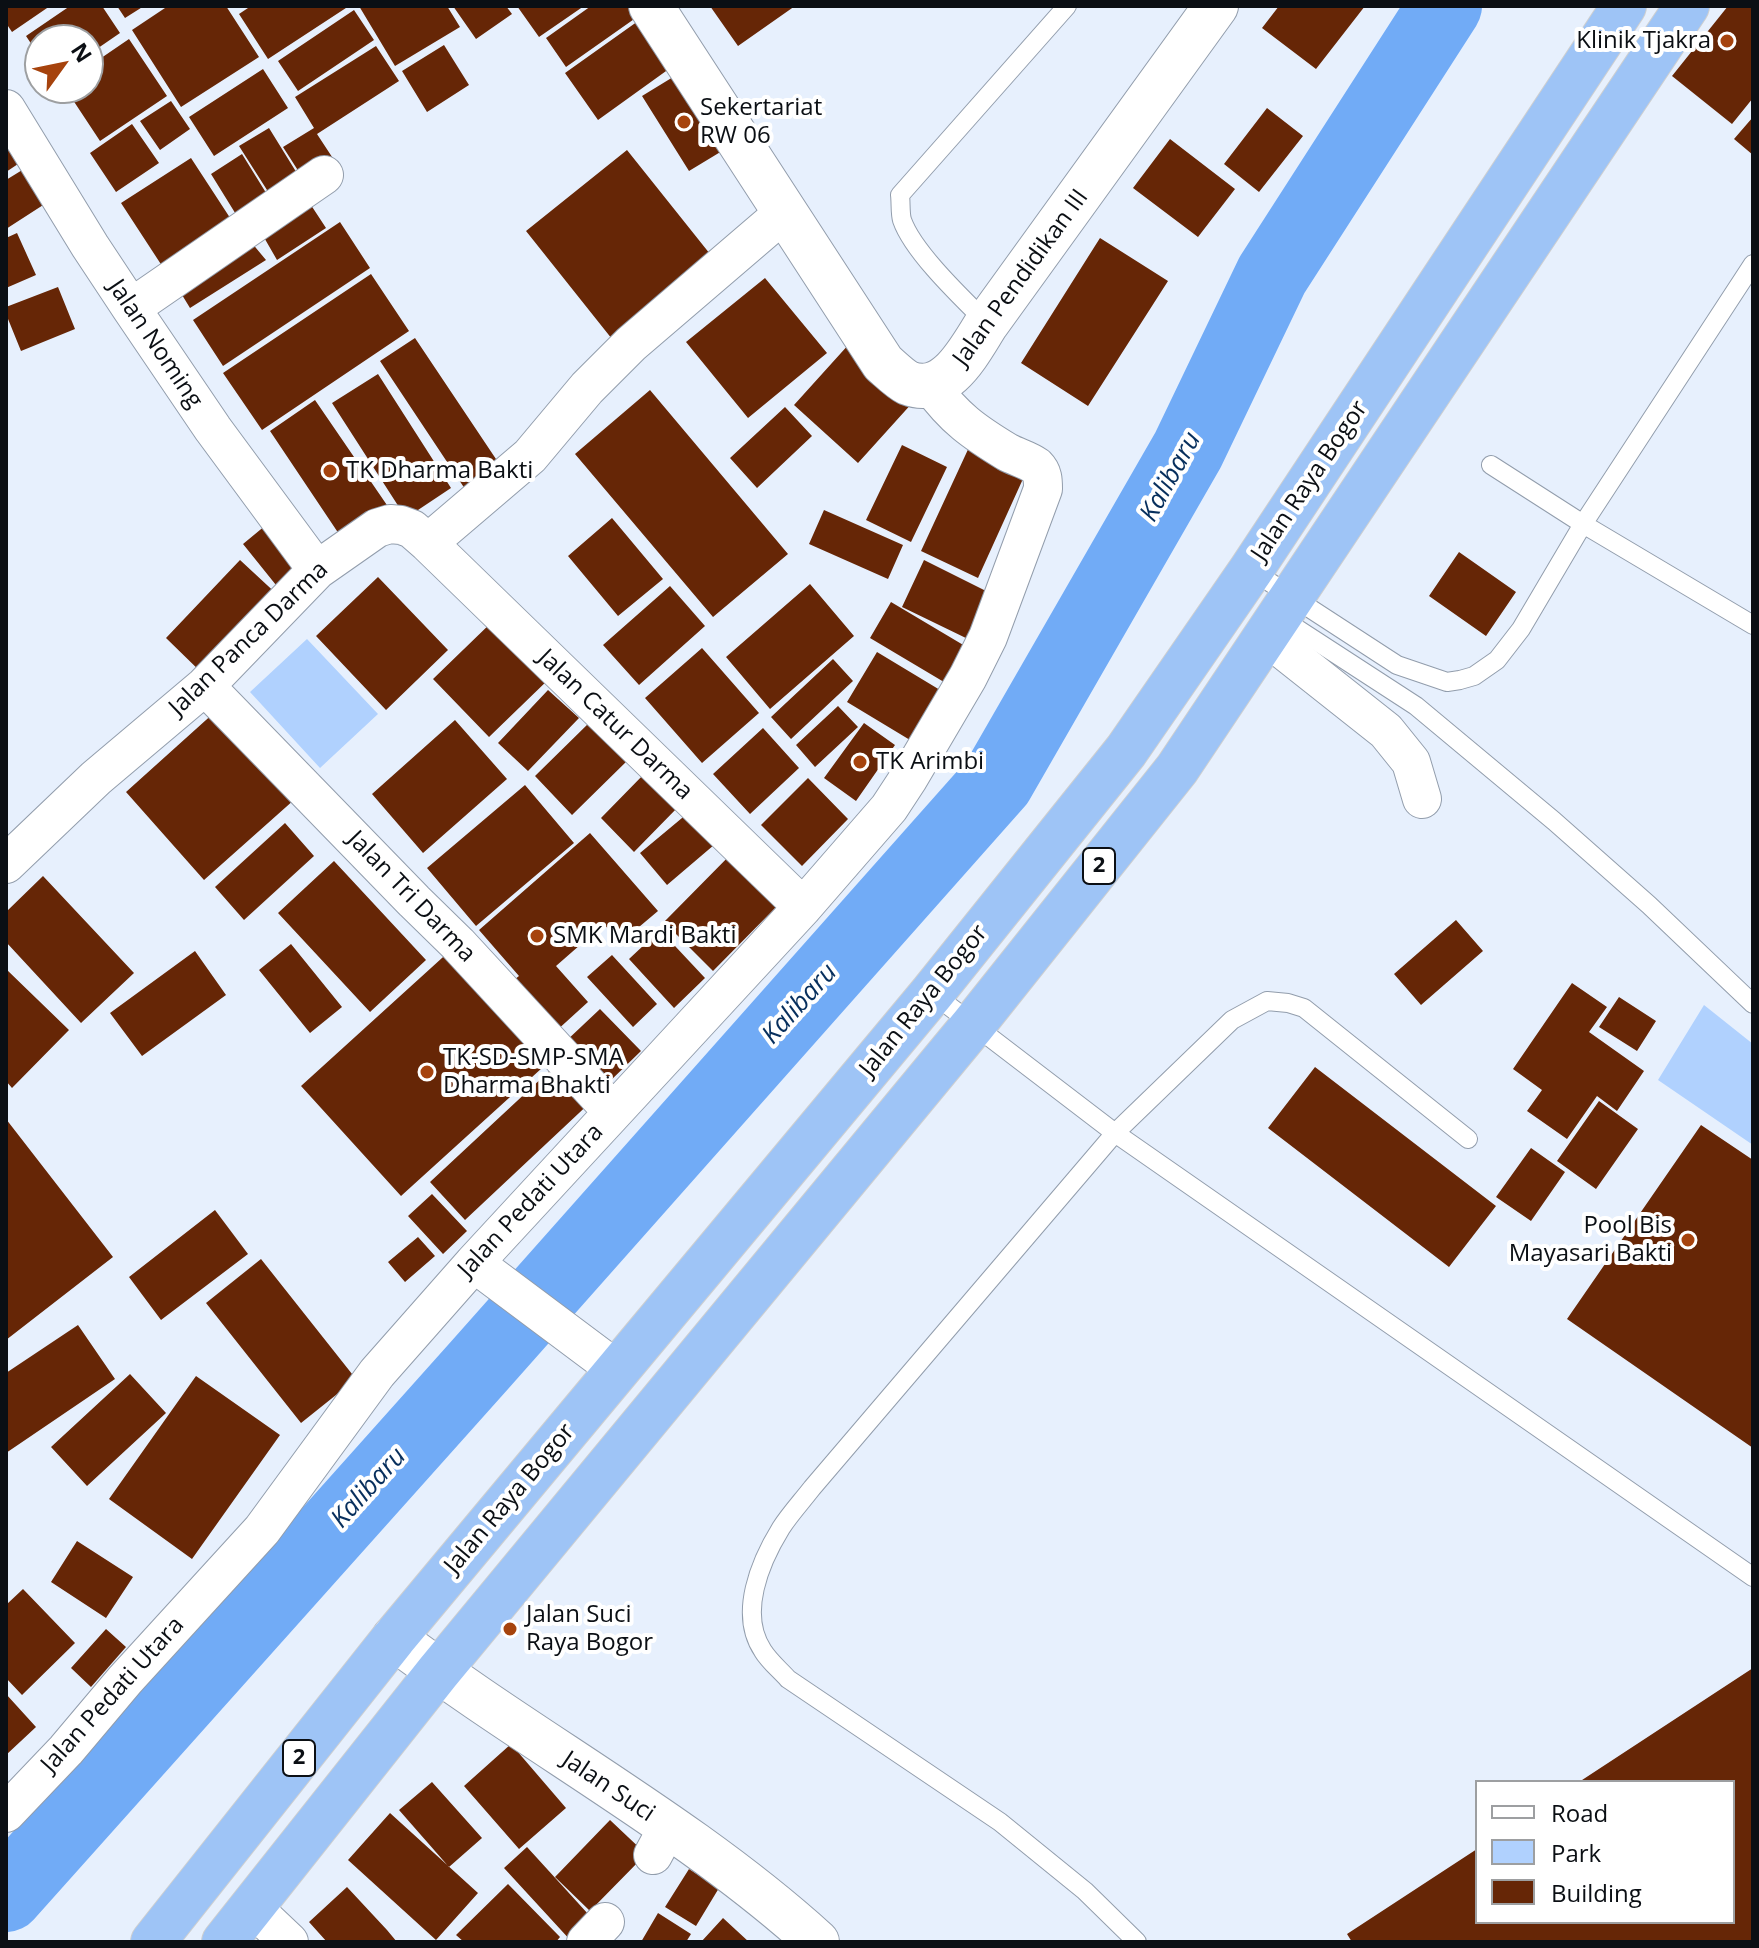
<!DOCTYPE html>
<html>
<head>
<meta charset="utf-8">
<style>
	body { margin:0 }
	#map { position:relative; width:1759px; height:1948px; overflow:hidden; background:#e7f0fd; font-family:"Open Sans",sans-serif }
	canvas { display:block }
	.frame { position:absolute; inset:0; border:8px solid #0b0f14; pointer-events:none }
	.legend { position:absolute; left:1475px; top:1780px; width:260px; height:144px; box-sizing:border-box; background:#fff; border:2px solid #9d9fa1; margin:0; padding:10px 14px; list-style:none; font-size:24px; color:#0b0f14 }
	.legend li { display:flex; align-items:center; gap:16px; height:40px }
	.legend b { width:40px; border:2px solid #9d9fa1 }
	.north { position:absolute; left:24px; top:24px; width:80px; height:80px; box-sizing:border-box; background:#fff; border:2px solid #9d9fa1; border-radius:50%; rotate:57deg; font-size:22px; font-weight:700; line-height:32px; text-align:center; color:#0b0f14 }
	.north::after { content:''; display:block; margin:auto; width:28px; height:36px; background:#a6430d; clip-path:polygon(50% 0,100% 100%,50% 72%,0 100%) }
</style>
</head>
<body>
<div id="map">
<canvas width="1759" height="1948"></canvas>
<div class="frame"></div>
<ul class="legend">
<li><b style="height:10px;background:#fff"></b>Road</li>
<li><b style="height:22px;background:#b0d1fe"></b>Park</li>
<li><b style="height:22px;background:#662606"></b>Building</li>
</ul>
<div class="north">N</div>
</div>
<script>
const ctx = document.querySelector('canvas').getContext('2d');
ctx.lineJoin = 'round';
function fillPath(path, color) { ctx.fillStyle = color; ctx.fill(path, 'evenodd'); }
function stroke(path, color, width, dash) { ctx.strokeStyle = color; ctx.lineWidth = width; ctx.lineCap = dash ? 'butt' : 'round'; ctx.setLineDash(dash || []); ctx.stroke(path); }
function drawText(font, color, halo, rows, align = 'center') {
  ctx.font = font + ' "Open Sans",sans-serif'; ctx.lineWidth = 8; ctx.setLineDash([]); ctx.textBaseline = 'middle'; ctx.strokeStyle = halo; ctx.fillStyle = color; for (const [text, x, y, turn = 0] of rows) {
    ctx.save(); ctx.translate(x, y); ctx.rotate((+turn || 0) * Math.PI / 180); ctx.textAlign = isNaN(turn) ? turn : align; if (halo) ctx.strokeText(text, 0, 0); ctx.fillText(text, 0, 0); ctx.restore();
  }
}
const green = new Path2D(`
	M307,639L378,714L320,768L250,692Z
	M1704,1005L1753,1044V1145L1658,1080Z`);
const river = new Path2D(`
	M6,1895L478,1367L997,782L1188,450L1272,275L1445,6`);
const building = new Path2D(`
	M6,6H50L12,32L6,23Z
	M70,6H102L120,33L88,55V40H40V57L26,36Z
	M117,6H144L125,18Z
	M168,6H226L259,57L181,107L132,30Z
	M251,6H349L268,59L239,14Z
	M359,6H447L460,27L395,66Z
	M453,6H506L512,14L476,39Z
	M517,6H584L539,37Z
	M591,6H644L647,10L566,67L546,38Z
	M710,6H795L738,46Z
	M1279,6H1365L1316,69L1262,28Z
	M1728,6H1753V98L1732,124L1672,76Z
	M354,10L374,40L298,91L278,61Z
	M648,14L680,61L598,120L565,73Z
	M129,39L167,96L100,141L65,88H88V67Z
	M444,45L469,85L427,112L402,71Z
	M376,46L399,81L317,134L336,163L306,183L283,147L314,128L295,97Z
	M263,69L288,108L214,156L189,117Z
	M678,74L727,148L689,171L642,96Z
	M171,101L190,129L160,150L140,121Z
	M1267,108L1303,136L1259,192L1224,164Z
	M1753,117V155L1734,139Z
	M6,118L30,156L6,172Z
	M132,124L159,163L116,192L90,153Z
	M269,128L303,183L274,201L239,146Z
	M1170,139L1235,189L1198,237L1133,188Z
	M627,150L714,259L612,339L526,231Z
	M242,154L268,196L237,216L211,174Z
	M191,158L236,227L166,272L121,203Z
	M32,164L54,198L6,229V180Z
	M307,199L326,228L277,260L258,227Z
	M340,222L370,268L223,366L193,320Z
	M17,233L36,275L6,288V238Z
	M246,236L266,260L190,308L176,285Z
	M1100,238L1168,281L1088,406L1021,363Z
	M371,274L409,331L262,430L223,373Z
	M765,278L827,353L748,418L686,342Z
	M58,287L75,329L21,351L6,314V307Z
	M415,338L504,471L469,495L380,361Z
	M850,343L914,401L858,463L794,405Z
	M378,374L451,488L406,518L332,403Z
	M650,390L788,554L713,617L575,454Z
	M315,400L391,511L345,543L270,431Z
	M785,407L812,436L757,488L730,458Z
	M971,443L1027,470L978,578L921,551Z
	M902,445L947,467L911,542L866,520Z
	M824,510L903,545L888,579L809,544Z
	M612,518L663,579L618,616L568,556Z
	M266,525L304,571L280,590L243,544Z
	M1459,552L1516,592L1486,636L1429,596Z
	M240,560L281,598L206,677L166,638Z
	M924,560L992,594L970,640L902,607Z
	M378,577L448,650L386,710L316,636Z
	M810,584L854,636L770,709L726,657Z
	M670,586L705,626L639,685L603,645Z
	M891,602L970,649L949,685L870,638Z
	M495,619L551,677L489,737L433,679Z
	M702,648L759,713L702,763L645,698Z
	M877,652L940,690L910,740L847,702Z
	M833,659L853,681L791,739L771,717Z
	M548,690L579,718L528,771L498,743Z
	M838,706L858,727L815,767L796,745Z
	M216,711L295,799L204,880L126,792Z
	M455,720L507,779L423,853L372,794Z
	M591,721L629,759L572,815L535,776Z
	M864,723L895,745L856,801L824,778Z
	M763,728L799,768L750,814L713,774Z
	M646,772L680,805L634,852L601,818Z
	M808,778L848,819L802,866L761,825Z
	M525,785L574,843L476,926L427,868Z
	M694,808L721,839L667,885L640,853Z
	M285,823L314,856L244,920L215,887Z
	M590,833L658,911L620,943L604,924L556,966L588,1002L555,1032L510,983L519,976L479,930Z
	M739,846L788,895L713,971L664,922Z
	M334,861L426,960L370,1012L278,913Z
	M43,876L134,973L81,1023L6,942V912Z
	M1456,920L1483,951L1421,1005L1394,974Z
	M660,930L705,978L674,1008L629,959Z
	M291,944L342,1007L310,1033L259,970Z
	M453,948L553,1058L401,1196L301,1086Z
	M195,951L226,995L142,1056L110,1013Z
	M612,955L657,1004L633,1027L587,977Z
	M6,969L69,1030L12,1088L6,1081Z
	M1572,983L1607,1007L1589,1032L1644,1071L1617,1111L1597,1096L1567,1139L1527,1111L1542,1090L1513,1069Z
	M1619,997L1656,1021L1637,1051L1599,1027Z
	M600,1009L641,1051L607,1084L565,1042Z
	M560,1061L595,1098L465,1220L430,1182Z
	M1315,1067L1496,1206L1449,1267L1268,1128Z
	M1599,1101L1638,1129L1596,1189L1557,1161Z
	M6,1119L113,1257L6,1340Z
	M1701,1125L1753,1160V1448L1567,1319Z
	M1531,1148L1565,1172L1531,1221L1496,1197Z
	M432,1194L467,1231L443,1254L408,1216Z
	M215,1210L248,1254L161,1320L129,1277Z
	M418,1237L435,1256L405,1282L388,1262Z
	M261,1259L356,1379L301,1423L206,1303Z
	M78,1325L115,1379L6,1453V1373Z
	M130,1374L166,1413L87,1486L51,1447Z
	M196,1376L280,1435L192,1559L109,1499Z
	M77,1541L133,1577L106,1618L51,1582Z
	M23,1589L75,1643L22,1695L6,1678V1605Z
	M106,1629L126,1647L91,1687L71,1668Z
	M1753,1668V1942H1352L1347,1934L1477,1849V1922H1733V1782H1579Z
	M6,1694L36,1727L6,1755Z
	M511,1744L566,1808L519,1849L464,1786Z
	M432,1782L482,1838L449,1867L399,1810Z
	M390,1813L478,1893L436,1940L348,1860Z
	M610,1820L646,1854L590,1911L555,1877Z
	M527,1847L599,1926L572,1942L504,1868Z
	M689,1869L719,1888L696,1926L665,1907Z
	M508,1884L560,1937L556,1942H464L456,1935Z
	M347,1887L387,1930L397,1942H327L309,1922Z
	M658,1913L691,1934L686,1942H641Z
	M723,1918L749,1942H701Z`);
const service = new Path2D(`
	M987,323C963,299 913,252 902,220C900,213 901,203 900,195L1067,6
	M1491,465L1583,524L1753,625
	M1251,570L1397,665L1447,682L1460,680L1474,676L1497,660L1521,629L1583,524L1753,264
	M1279,617L1416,706L1554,821L1649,905L1753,1004
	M932,993L1115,1133L1753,1577
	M1137,1942L1085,1891L1000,1822L788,1679C780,1670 769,1661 763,1651C738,1614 760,1562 781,1528C790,1514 802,1501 812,1488L1115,1133L1232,1020L1267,1001L1288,1003L1304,1008L1468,1139`);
const minor = new Path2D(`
	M6,109L90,246L131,308L213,429L317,570
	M131,308L324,175
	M428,543L530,456L587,388L631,344L785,212
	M1266,636L1386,731L1411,762L1422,799
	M205,686L414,901L458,944L613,1112
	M6,864L96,778L205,686L317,570L377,528L390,524L401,525L412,529L428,543L803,907
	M474,1263L617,1370
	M6,1813L66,1750L125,1680L262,1530L377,1373L474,1263L803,907L889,808L908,779L968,677L988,637L1043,489C1043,480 1043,473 1036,466C1028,460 1016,457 1007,452C974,432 954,418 931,386
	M653,1855L668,1827
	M252,1907L289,1942
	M586,1942L605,1922`);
const tertiary = new Path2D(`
	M651,6L883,363C890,369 900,379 908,383C947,398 970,349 987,323L1216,6
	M394,1638C532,1743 688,1825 817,1942`);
const trunk = new Path2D(`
	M153,1942L394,1638L932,993L1126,751L1251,570L1624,6
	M224,1942L438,1672L973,1025L1177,769L1687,6`);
const markers = [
	[1727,41,8,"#a6430d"],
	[684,122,8,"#a6430d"],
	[330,471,8,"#a6430d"],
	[860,762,8,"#a6430d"],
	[537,936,8,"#a6430d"],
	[427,1072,8,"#a6430d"],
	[1688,1240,8,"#a6430d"],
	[510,1629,8,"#a6430d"]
];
const shields = [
	[1099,866,32],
	[299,1758,32]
];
const shieldNames = [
	["2",1099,866],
	["2",299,1758]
];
const poiNames = [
	["Klinik Tjakra",1711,41,"right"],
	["Sekertariat",700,108],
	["RW 06",700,136],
	["TK Dharma Bakti",346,471],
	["TK Arimbi",876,762],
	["SMK Mardi Bakti",553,936],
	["TK-SD-SMP-SMA",443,1058],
	["Dharma Bhakti",443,1086],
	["Pool Bis",1672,1226,"right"],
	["Mayasari Bakti",1672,1254,"right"],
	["Jalan Suci",526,1615],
	["Raya Bogor",526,1643]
];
const streetNames = [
	["Jalan Pendidikan III",1021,278,-54],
	["Jalan Noming",155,344,56],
	["Jalan Raya Bogor",1310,481,-56],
	["Jalan Panca Darma",249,639,-44],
	["Jalan Catur Darma",615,725,44],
	["Jalan Tri Darma",411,897,46],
	["Jalan Raya Bogor",924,1001,-51],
	["Jalan Pedati Utara",531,1201,-47],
	["Jalan Raya Bogor",510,1499,-50],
	["Jalan Pedati Utara",113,1695,-48],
	["Jalan Suci",608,1787,34]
];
const waterNames = [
	["Kalibaru",1171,477,-61],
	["Kalibaru",800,1004,-48],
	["Kalibaru",369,1488,-48]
];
fillPath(green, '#b0d1fe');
stroke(river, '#71abf6', 74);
fillPath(building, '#662606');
stroke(service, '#929dac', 20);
stroke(minor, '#929dac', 40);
stroke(tertiary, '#929dac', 46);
stroke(trunk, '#cecfd0', 46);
stroke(service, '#fff', 18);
stroke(minor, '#fff', 38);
stroke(tertiary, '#fff', 44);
stroke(trunk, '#9ec4f6', 44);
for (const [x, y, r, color] of markers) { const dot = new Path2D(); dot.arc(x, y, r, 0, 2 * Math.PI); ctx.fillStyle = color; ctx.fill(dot); stroke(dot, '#fff', 3); }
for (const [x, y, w] of shields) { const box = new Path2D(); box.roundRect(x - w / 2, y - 18, w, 36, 6); ctx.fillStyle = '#fff'; ctx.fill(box); stroke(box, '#0b0f14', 2); }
drawText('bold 22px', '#0b0f14', null, shieldNames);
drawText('24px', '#0b0f14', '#fff', poiNames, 'left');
drawText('24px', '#0b0f14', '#fff', streetNames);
drawText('italic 26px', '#072f5d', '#fff', waterNames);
</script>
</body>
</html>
